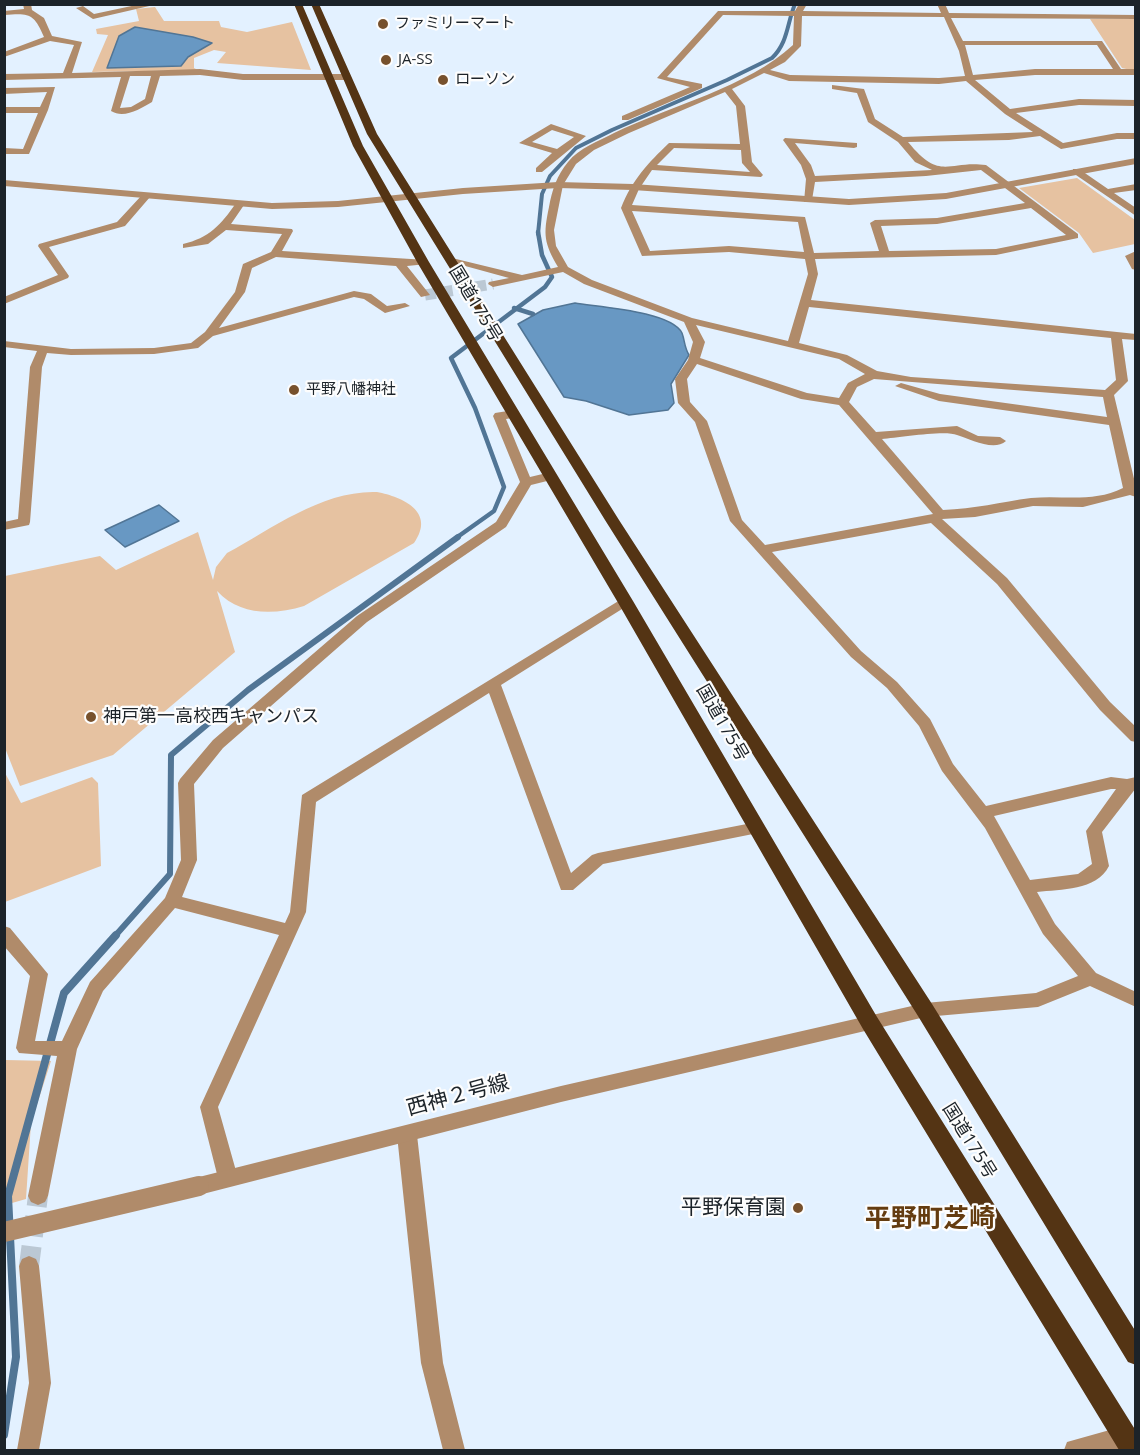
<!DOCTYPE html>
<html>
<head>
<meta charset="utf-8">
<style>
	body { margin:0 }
	#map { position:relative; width:1140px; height:1455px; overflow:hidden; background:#e3f1ff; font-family:"Open Sans",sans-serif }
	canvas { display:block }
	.frame { position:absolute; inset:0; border:6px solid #1c2329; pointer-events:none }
</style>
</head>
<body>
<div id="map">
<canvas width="1140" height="1455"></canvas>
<div class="frame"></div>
</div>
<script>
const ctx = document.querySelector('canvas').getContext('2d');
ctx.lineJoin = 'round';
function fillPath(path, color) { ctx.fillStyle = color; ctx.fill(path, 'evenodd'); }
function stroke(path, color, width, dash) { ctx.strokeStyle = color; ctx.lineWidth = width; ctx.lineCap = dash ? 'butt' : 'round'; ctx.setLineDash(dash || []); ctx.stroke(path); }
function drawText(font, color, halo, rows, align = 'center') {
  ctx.font = font + ' "Open Sans","Noto Sans JP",sans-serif'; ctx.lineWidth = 4.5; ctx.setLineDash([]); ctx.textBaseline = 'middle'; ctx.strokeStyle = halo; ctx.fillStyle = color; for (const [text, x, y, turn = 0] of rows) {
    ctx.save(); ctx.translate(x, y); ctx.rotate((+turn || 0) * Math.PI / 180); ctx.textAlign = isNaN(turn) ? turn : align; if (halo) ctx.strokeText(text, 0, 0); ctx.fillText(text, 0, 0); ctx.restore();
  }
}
const green = new Path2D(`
	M155,7L164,21H219L221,27L247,32L292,22L311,70L217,63L226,52L214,50L194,58V68L198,70L92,72L108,35L97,34L96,29L139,21L136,9Z
	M1090,19H1135V71L1122,68Z
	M1077,178L1135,220V244L1093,253L1079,233L1019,188Z
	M377,492C403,497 436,512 414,543L304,606C274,615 240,616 217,591L235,652L113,755L20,786L5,748V576L100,556L116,570L198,532L213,580L216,567L227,553C273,528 323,490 377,492Z
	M4,771L21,803L92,777L98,783L101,866L5,902Z
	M5,1060L51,1061L31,1123L26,1199L5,1205Z`);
const water = new Path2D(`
	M135,27L193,37L212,43L188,57L181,66L107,68L119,36Z
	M575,303C598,307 671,311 682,333C685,341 684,347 689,355L671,384L674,403L668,410L629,415L586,401L564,397L518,324L543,310Z
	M159,505L179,521L125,547L105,530Z`);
const streamFar3 = new Path2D(`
	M538,234L542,194L550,176L576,148L612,130L727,80L772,58C788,43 787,23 795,4`);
const streamFar2 = new Path2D(`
	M514,308L533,314
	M456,538L494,511L504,487L475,408L451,358L545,287L552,277L542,255L538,232`);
const streamFar1 = new Path2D(`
	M115,936L170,874L171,755L248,690L458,537`);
const stream = new Path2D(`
	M4,1435L16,1357L8,1196L64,993L116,935`);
const minorTunnelFar1 = new Path2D(`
	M425,295L493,284`);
const minorTunnel = new Path2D(`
	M29,1266L38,1196`);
const minor = new Path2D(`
	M23,4H31L32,10L44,18L52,36L82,42L72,73L200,69L243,74H347L351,77L347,80H243L200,75L160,76L152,102C140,109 124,119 111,111L121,77L4,80V74L63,73L74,45L50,41L4,57V52L44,37C34,13 29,13 4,15V11L24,9ZM130,76H151L145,99L131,107L120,108Z
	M141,4H158L93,19L76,8L83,6L94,14Z
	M652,4H707L703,6Z
	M799,4H807L803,11L941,13L937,4H945L949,13L1136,15V19L951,18L963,41H1102L1121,69H1136V75H1035L975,80L1010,109L1079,99L1136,100V106L1079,105L1016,113L1063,143L1117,133H1136V139H1117L1061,149L1040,136L1009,140L908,142C941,182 947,160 986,165L1078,234V238L996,255L815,259L818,274L811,300L1136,334V340L1122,339L1128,381L1114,395L1136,487V497L1130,495L1083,507L1033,506L975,517L942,519L1007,578L1110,702L1136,727V742L1131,741L1100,710L997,584L931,523L772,552L861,651L897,682L930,719L953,764L986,806L1111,777L1127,779L1136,777V788L1102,832L1109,866C1096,891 1061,889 1037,892L1055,924L1096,973L1136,992V1007L1090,986L1038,1007L925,1017L919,1015L916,1010L919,1005L925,1003L1036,993L1078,976L1043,934L985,828L942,771L919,726L887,688L851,657L730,521L695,422L678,403L675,379L688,360L693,342L684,322L584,284L563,272L493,287L488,284L489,282L509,278L447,261L452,258L522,275L558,267C544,243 543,235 549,207C552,190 557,175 568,162C579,148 599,141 614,133C670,106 748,87 793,45L794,16L723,15L667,77L702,84V88L628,120H622V116L690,87L657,78L718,11H795ZM802,16L944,17L959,51L965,76L939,78L790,75L770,70L785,62L801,46ZM965,45H1097L1113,69H1035L973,75ZM764,73L789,81L939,84L966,81L1005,114L1033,132L903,137L875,119L864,89L832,85V89L857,93L868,122L898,142L915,162L932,170L815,176L811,165L795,143L854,148L857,147V143L785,138L783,140L801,165L806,179L804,202L812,200L815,182L926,176L981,170L1025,203L937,218L875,220L870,223L879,251L814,253L805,217L632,205L639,189L652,170L761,177L763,175L752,162L745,106L732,89ZM725,92L736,106L740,144L669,143C648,163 632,180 621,208L642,256L729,252L805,259L808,274L788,341L692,318L592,280L568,267L556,246L554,230L563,185L576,164L594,150L629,133ZM674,148L741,150L742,163L750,172L657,165ZM1031,208L1066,235L996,249L889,251L881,226L937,224ZM632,211L798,222L804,252L729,246L650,251ZM809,307L1111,338L1116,380L1105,390L911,377L877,371L847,355L799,343ZM696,325L839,359L865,374L848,383L839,398L807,393L700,358L705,342ZM697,364L801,399L839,405L933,514L765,545L742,520L707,421L690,402L687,379ZM874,379L1103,397L1107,417L940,394L901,383L895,386L939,401L1109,425L1123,488C1093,503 1063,495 1031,498C1001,502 974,509 943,510L882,439C898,438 944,430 957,435C970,439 994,452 1006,441L1000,437L978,436L957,426L876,432L849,402L857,387ZM1111,789H1116L1086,831L1092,864L1078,874L1030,880L994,816Z
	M55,87L48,110L29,154H4V148L23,149L38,113H4V107H40L47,92L4,94V88Z
	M551,124L586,136L542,172H536V168L552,153L519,143ZM552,130L574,137L557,149L532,142Z
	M1073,169H1079L1108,189L1136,184V190L1114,193L1136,208V216L1073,173Z
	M142,195L150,197L125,226L49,247L69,276L68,278L4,304V297L58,275L38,246L39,244L117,222Z
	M239,202L244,205L231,224L292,229L293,231L282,251L427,260V264L407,266L430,295L421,297L396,266L276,257L252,268L245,292L219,328L354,291L371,294L387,306L405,303L410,306L385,313L364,299L354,297L213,336L198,348L154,354L71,355L47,353L42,367L30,522L29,525L4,530V522L18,519L30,367L37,351L4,347V341L71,349L154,348L191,343L205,332L235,292L243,264L271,252L282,234L226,230L208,244L183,248V244C209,238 221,225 236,203Z
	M1136,251V270L1132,269L1125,256Z
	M514,410L518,411V417L506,419L530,477L551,472L557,476L555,479L531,485L506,527L367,622L223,748L194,784L197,860L182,897L285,923L290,912L302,795L625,597L632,601L630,604L501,685L571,873L592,855L598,853L757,822L763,824L765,828L763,832L603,864L573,890H561L489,693L316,802L306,912L218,1107L238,1178L235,1184L228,1187L221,1184L218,1178L200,1107L279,935L175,908L103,991L77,1049L48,1196L45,1202L38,1205L31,1202L28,1196L57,1056L19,1053L16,1048L30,976L4,946V926L10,928L48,974L35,1041H62L90,982L165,898L181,860L178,783L180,779L213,740L357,616L496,522L520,482L493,416L495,413Z
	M407,1127L414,1129L417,1135L443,1363L465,1450H443L421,1363L397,1135L400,1129Z
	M29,1256L36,1259L39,1266L51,1383L39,1450H17L29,1383L19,1266L22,1259Z
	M1124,1426L1132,1429L1135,1437L1132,1445C1112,1453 1085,1452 1064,1450L1067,1442Z`);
const tertiary = new Path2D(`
	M1136,158V164L946,199L849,205L633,190L558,188L463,194L338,207L272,209L4,186V180L272,203L338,201L463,188L558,182L633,184L849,199L946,193Z
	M925,1003L931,1005L934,1010L931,1015L925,1017L561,1102L199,1195L192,1192L189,1186L192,1180L199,1177L561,1086Z`);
const trunk = new Path2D(`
	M294,4H302L363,146L429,262L633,601L877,1017L1136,1431V1450H1119L863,1029L617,601L417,262L353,146Z
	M311,4H319L377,134L619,520L932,1004L1136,1332V1365L1128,1362L918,1016L605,520L367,134Z`);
const tertiaryBridge = new Path2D(`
	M4,1232L199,1186`);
const markers = [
	[383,24,6,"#77512d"],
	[386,60,6,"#77512d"],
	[443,80,6,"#77512d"],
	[294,390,6,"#77512d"],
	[91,717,6,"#77512d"],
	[798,1208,6,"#77512d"]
];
const farPoinames = [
	["ファミリーマート",395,24],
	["JA-SS",398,60],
	["ローソン",455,80],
	["平野八幡神社",306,390]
];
const streetNames = [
	["国道175号",475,304,59],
	["国道175号",722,723,60],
	["国道175号",969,1141,58]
];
const poiNames = [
	["神戸第一高校西キャンパス",103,717]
];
const nearStreetnames = [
	["西神２号線",458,1096,-15]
];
const nearPoinames = [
	["平野保育園",786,1208]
];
const nearQuarternames = [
	["平野町芝崎",930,1220]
];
fillPath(green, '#e6c2a1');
fillPath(water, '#6898c3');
stroke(water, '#517595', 1.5);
stroke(streamFar3, '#517595', 4);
stroke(streamFar2, '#517595', 4.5);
stroke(streamFar1, '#517595', 6);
stroke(stream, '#517595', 8);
stroke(minorTunnelFar1, '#bbc8d4', 11, [11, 6]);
stroke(minorTunnel, '#bbc8d4', 20, [20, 10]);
fillPath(minor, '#b08b6a');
fillPath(tertiary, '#b08b6a');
fillPath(trunk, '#543414');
stroke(tertiaryBridge, '#b08b6a', 20);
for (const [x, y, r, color] of markers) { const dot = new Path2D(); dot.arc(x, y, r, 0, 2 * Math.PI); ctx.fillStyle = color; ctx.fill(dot); stroke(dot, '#fdfdfd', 2); }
drawText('15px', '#1c2329', '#fdfdfd', farPoinames, 'left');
drawText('18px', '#1c2329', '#fdfdfd', streetNames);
drawText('18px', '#1c2329', '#fdfdfd', poiNames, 'left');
drawText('21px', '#1c2329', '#fdfdfd', nearStreetnames);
drawText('21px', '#1c2329', '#fdfdfd', nearPoinames, 'right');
drawText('bold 26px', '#643c10', '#fdfdfd', nearQuarternames);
</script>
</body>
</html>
